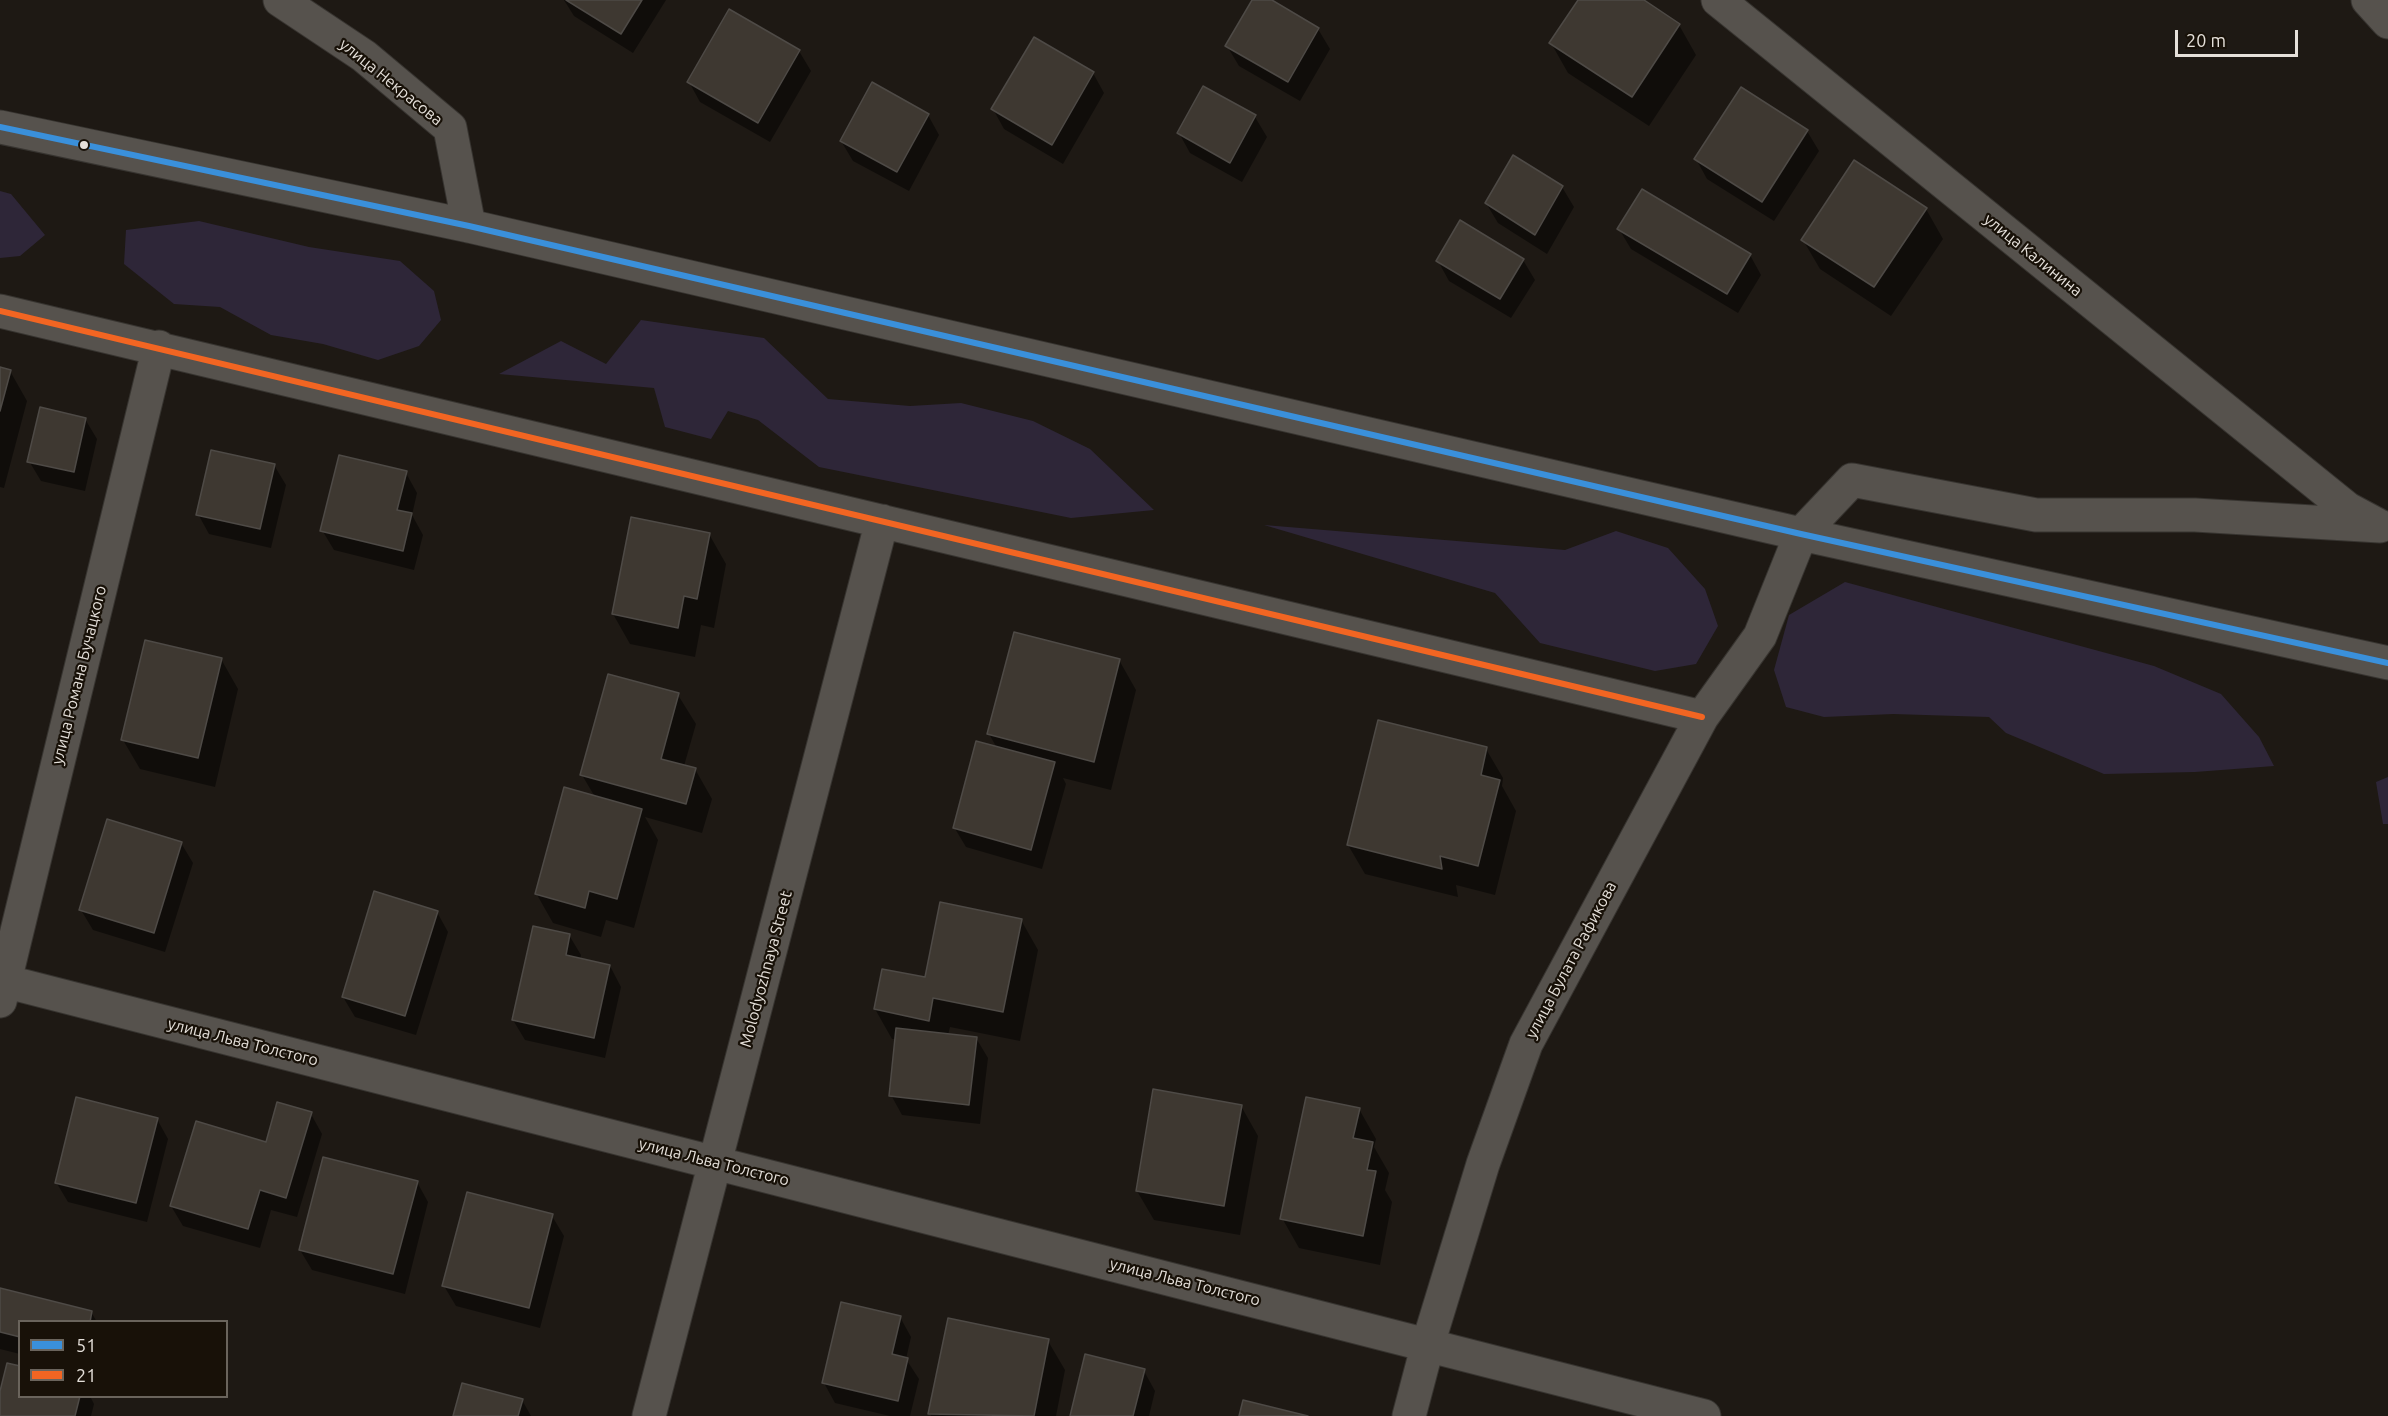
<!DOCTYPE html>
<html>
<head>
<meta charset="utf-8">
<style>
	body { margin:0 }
	#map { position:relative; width:2388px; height:1416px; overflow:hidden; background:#1e1914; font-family:Ubuntu,sans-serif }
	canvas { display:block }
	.legend { position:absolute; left:18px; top:1320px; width:210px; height:78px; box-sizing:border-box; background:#181108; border:2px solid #6a645c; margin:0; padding:8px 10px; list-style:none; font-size:18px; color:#e5e0da }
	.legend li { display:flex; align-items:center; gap:12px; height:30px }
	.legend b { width:30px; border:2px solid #6a645c }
	.scale { position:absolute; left:2175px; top:30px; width:123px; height:27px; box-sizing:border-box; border:3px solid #e5e0da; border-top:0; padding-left:8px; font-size:18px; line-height:21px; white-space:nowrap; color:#e5e0da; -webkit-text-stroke:4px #181108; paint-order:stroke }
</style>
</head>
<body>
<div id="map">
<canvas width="2388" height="1416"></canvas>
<ul class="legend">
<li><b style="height:8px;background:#3a90db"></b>51</li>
<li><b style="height:8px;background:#f26522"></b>21</li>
</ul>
<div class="scale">20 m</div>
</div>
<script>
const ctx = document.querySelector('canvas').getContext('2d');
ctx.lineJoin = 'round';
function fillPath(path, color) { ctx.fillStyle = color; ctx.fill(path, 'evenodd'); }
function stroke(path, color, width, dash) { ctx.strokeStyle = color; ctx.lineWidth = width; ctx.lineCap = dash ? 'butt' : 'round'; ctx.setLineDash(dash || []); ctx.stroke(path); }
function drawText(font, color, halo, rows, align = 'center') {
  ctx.font = font + ' Ubuntu,sans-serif'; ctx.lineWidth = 4.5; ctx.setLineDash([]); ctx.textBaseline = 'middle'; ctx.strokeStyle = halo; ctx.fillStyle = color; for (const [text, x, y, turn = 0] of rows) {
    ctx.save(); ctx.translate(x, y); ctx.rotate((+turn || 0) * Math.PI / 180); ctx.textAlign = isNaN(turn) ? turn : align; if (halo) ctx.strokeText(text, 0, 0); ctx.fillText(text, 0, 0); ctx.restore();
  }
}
const green = new Path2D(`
	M0,191L11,194L45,235L20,256L0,258Z
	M199,221L309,247L400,261L434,291L441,320L419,346L378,360L323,344L271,335L220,307L174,304L124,264L126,230Z
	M641,320L764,338L828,399L910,406L961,403L1033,421L1090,449L1154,510L1071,518L819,467L758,420L728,411L711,439L665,427L654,388L499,374L561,341L606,364Z
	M1264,525L1565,550L1616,531L1668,548L1705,589L1718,626L1696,664L1655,671L1540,643L1495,593Z
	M1845,582L2154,666L2221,694L2259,737L2274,766L2195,772L2104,774L2006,733L1989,717L1893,714L1824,717L1786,707L1774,670L1789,615Z
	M2388,777V824H2383L2376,782Z`);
const shadow = new Path2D(`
	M564,0H666L633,53L574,16Z
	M1253,0H1269L1318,29L1330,49L1300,101L1239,66L1227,46Z
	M1579,0H1641L1679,25L1696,55L1649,126L1568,73L1551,43Z
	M799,51L811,71L770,142L700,102L689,82Z
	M1093,73L1104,93L1063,164L1004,129L993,109Z
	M1203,88L1255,117L1267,137L1242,182L1190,153L1179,133Z
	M928,115L939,135L909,191L853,161L841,141Z
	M1807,131L1819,151L1774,221L1707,179L1696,159Z
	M1514,157L1562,187L1574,207L1547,254L1498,223L1486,203Z
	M1926,209L1943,239L1891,316L1820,269L1803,240Z
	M1619,229L1750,255L1761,275L1738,313L1631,249Z
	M1523,260L1535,280L1511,318L1449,281L1438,261Z
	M0,368L10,371L27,401L4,488L0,487Z
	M85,419L97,439L85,491L41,481L29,461Z
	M274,465L286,485L271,548L209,534L198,514Z
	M406,473L417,493L412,515L423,535L414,570L334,550L322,530Z
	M709,534L726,564L714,628L701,625L695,657L630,644L613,614Z
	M221,659L238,689L215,787L140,769L123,740Z
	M1119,660L1136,690L1111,790L1063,778L1066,784L1042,869L966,847L954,827L997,748L989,734Z
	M678,695L696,724L684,766L695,769L712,799L702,833L645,817L658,840L634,928L606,920L601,937L553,923L536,893L595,797L582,775Z
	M1486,749L1503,778L1502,786L1516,811L1495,895L1456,885L1458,897L1365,874L1348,845Z
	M181,843L193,863L165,952L93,930L81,910Z
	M437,912L448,932L416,1035L355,1017L343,997Z
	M1021,920L1038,950L1020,1041L950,1027L948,1035L976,1038L988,1058L980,1124L902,1115L891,1095L897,1039H892L875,1009Z
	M569,935L581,955L580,960L610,966L621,987L605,1058L525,1040L513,1020Z
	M1241,1106L1258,1136L1240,1235L1154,1220L1137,1191Z
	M1359,1109L1376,1139L1374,1147L1389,1173L1385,1190L1392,1202L1380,1265L1299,1248L1282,1218Z
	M311,1114L322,1134L297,1217L271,1210L260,1248L183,1226L171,1206Z
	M157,1119L168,1139L147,1222L68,1202L56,1182Z
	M417,1182L428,1202L405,1294L312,1270L300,1250Z
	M552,1216L564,1236L540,1328L456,1306L444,1286Z
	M0,1289L91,1312L97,1322H20V1354L0,1349Z
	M900,1317L911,1337L906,1359L919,1379L910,1416H890L835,1403L824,1383Z
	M1048,1341L1065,1370L1056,1416H931L930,1413Z
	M1144,1371L1155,1391L1149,1416H1071Z
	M90,1396L94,1404L91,1416H0V1397Z
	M522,1400L531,1416H455Z`);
const building = new Path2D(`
	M566,0H642L621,34Z
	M1252,0H1272L1319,28L1288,82L1225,46Z
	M1578,0H1644L1680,24L1632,97L1549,43Z
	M729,9L800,50L758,123L687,82Z
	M1034,37L1094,72L1052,145L991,109Z
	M872,82L929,114L897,172L840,141Z
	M1203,86L1256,115L1230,163L1177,133Z
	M1741,87L1808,130L1762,202L1694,159Z
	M1513,155L1563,186L1535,235L1485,203Z
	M1854,160L1927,208L1874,287L1801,240Z
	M1642,189L1751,254L1727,294L1617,229Z
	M1460,220L1524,259L1500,299L1436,261Z
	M0,367L11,370L0,411Z
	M40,407L86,418L74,472L27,462Z
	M211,450L275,464L260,529L196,515Z
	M339,455L407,471L397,510L412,513L403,551L320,531Z
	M631,517L710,533L697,599L684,596L678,628L612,614Z
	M1014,632L1120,659L1094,762L987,734Z
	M145,640L222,658L198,758L121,740Z
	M608,674L679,693L661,759L696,768L686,804L580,775Z
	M1378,720L1487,747L1481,775L1500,780L1478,866L1440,856L1442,869L1347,845Z
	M976,741L1055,762L1031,850L953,828Z
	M564,787L642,809L617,899L589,891L585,908L535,894Z
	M107,819L182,842L154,933L79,910Z
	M374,891L438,911L405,1016L342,997Z
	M940,902L1022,919L1003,1012L933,998L929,1021L874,1009L882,969L925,977Z
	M533,926L570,934L566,955L610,965L594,1038L512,1020Z
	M896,1028L977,1037L969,1105L889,1096Z
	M1153,1089L1242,1105L1224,1206L1136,1191Z
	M76,1097L158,1118L136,1203L55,1183Z
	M1306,1097L1360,1108L1353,1138L1373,1142L1367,1170L1376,1171L1363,1236L1280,1219Z
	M277,1102L312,1112L286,1198L260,1190L248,1229L170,1206L196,1121L266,1142Z
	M323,1157L418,1181L393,1274L299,1250Z
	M467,1192L553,1214L529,1308L442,1286Z
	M0,1288L92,1311L90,1322H20V1337L0,1332Z
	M841,1302L901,1316L892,1354L908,1358L898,1401L822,1383Z
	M948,1318L1049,1339L1034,1416L928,1414Z
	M1085,1354L1145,1369L1133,1416H1070Z
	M7,1363L20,1366V1396H80L75,1416H0V1391Z
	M462,1383L523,1399L518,1416H453Z
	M1243,1400L1308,1416H1239Z`);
const minor = new Path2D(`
	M280,0L364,56L450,128L469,226
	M1718,0L2348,509L2376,524
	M2368,0L2388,22
	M0,127L469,226L1801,534L2388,663
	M0,311L1702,717
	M0,980L1704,1416
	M0,1001L159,347
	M649,1416L882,521
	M1409,1416L1428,1344L1483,1164L1526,1044L1702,717L1760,636L1801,534L1852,480L2036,515H2195L2380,526`);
const bus1 = new Path2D(`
	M0,127L469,226L1801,534L2388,663`);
const bus2 = new Path2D(`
	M0,311L1702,717`);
const markers = [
	[84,145,5,"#e5e0da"]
];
const streetNames = [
	["улица Некрасова",391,82,39],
	["улица Калинина",2033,255,39],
	["улица Романа Бучацкого",79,675,-76],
	["улица Булата Рафикова",1571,960,-62],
	["Molodyozhnaya Street",766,969,-75],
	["улица Льва Толстого",243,1042,14],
	["улица Льва Толстого",714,1162,14],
	["улица Льва Толстого",1185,1282,14]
];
fillPath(green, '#2e2638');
fillPath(shadow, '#0007');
fillPath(building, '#3e3831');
stroke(building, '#4e4a46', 1.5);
stroke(minor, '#373430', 35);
stroke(minor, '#56524d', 33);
stroke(bus1, '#3a90db', 6);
stroke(bus2, '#f26522', 6);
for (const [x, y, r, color] of markers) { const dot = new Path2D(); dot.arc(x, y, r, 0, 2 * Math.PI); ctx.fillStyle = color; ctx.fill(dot); stroke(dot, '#181108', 2); }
drawText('16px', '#e5e0da', '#181108', streetNames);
</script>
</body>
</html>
